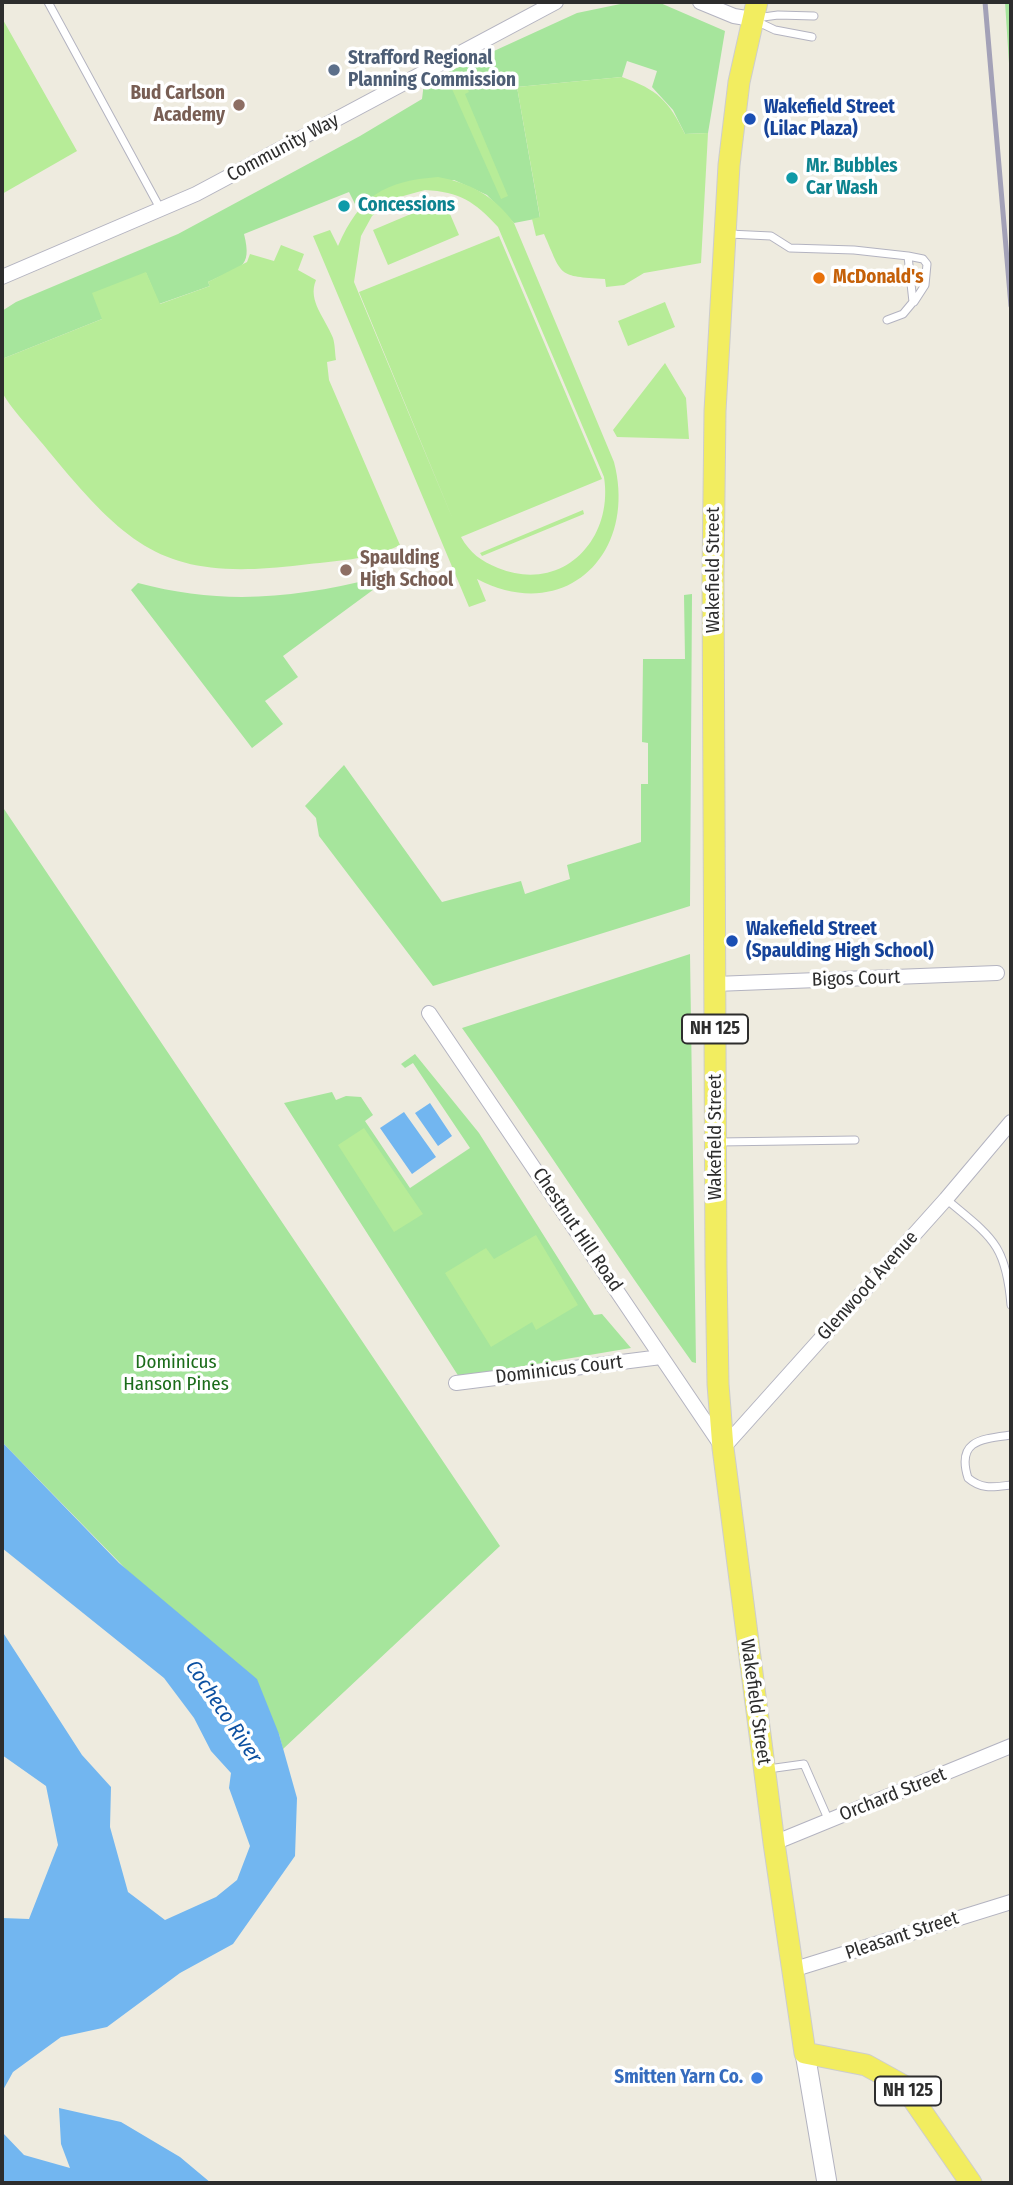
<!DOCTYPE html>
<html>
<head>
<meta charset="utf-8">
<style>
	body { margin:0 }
	#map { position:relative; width:1013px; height:2185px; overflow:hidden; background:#eeebdf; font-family:"Fira Sans Condensed",sans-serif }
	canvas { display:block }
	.frame { position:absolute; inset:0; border:4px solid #2d2d2d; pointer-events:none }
</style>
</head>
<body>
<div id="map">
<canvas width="1013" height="2185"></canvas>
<div class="frame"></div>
</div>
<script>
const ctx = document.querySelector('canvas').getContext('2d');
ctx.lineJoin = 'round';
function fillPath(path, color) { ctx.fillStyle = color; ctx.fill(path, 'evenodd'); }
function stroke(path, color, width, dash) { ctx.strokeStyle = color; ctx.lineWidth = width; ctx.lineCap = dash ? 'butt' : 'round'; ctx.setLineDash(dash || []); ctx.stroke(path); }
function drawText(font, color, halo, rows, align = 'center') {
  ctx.font = font + ' "Fira Sans Condensed",sans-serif'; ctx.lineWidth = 7; ctx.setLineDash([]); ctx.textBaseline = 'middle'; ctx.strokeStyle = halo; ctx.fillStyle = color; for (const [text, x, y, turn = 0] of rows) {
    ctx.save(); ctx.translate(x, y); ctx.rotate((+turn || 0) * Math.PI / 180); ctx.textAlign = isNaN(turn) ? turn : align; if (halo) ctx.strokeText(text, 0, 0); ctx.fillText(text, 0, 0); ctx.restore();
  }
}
const green = new Path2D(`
	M630,2H658L725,31L708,133L685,134L673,110L652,87L657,71L627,61L622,77L517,87L540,218L514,223L487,195L454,180L370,199L358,210L349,192L244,234C253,270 239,267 208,282L210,286L159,304L146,273L102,319L2,359V311L16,302L178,234L360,136L422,99L424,83L577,13Z
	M1005,2H1011V94Z
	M375,578L381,584L283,656L298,677L265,701L283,724L252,748L131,590L138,583C220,605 293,599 375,578Z
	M692,594L690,906L433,986L319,836L316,818L305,806L344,765L442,902L521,881L525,894L570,879L567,865L641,842V784H648V743L642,742L643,659H685L684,595Z
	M2,806L500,1546L283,1749L279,1734L119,1562L2,1442Z
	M690,954L696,1363L692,1362C613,1252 541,1138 462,1028Z
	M415,1054L479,1133L594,1315L602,1314L631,1348L459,1377L284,1103L332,1092L336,1100L346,1096L361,1097L373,1115L365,1121L410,1188L470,1148L413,1063L405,1068L401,1064Z`);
const pitch = new Path2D(`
	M2,18L77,151L2,194Z
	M461,75L469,92L465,94L508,196L501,199L448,80Z
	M622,77C658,90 668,100 685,134L708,133L701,263L644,273L624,285L606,287L605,279C557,276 563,277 544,234L536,236L532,219L540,217L517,87Z
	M438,177C471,183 494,196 514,223L614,462C638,554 565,625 477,579L486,601L469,607L313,236L330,230L338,246C360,196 384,181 438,177ZM425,190C460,192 474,201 498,227L604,477C614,541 561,594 498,568C481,561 470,553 461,537L602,479L499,236L359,292L454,522L354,282L361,236L372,216L396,198Z
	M444,200L459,235L388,265L373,230Z
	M281,245L304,254L298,270L316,280C307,301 326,319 333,338C335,344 335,354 336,360L327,362L329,380L400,545C370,560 334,561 301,565C169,581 132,552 51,454C42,442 4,401 2,391C0,381 2,369 2,359L102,319L92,293L146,272L160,304L210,286L208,282L247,262L250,254L274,261Z
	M665,302L675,327L628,346L618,321Z
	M665,363L686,398L689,439L617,437L613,430Z
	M583,510L584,514L482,556L480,553Z
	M364,1128L423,1214L394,1232L338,1145Z
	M536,1235L578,1305L536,1330L532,1322L491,1347L445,1273L486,1248L494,1259Z`);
const water = new Path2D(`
	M430,1103L452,1136L438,1146L415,1113Z
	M404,1112L436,1157L412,1174L380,1128Z
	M2,1442L119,1563L257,1679L279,1734L297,1798L295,1856L233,1944L180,1973L107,2027L61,2037L13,2072L2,2092V1918L29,1919L58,1845L46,1786L2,1755V1631L82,1755L111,1787L110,1827L128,1892L165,1920L216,1897L237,1880L250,1846L229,1788L231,1773L211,1751L194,1718L164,1678L2,1548Z
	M59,2108L121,2122L180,2157L211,2183H3L2,2132L24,2155L70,2168L61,2144Z`);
const service = new Path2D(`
	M48,2L161,210
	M756,18L778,15L814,16
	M756,21L775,30L812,37
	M729,234L771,236L790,248L854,250L908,256L913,302L903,314L887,320
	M908,256L923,259L927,264L925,285L914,302
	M719,1142L855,1140
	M946,1199C991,1237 1006,1243 1011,1305
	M1011,1435C982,1439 956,1440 968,1478C982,1490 994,1487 1011,1485
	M768,1769L804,1764L829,1821`);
const minor = new Path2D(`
	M700,2L734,16L752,19
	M2,277L196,194L556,2
	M715,984L997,973
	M429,1013L723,1448L946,1199L1011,1122
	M456,1383L661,1357
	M774,1843L1011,1746
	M792,1970L1011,1902`);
const secondary = new Path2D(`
	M805,2053L827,2183`);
const primary = new Path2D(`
	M757,2L739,82L729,165L715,411L713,577L716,1266L718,1384L723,1448L774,1843L805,2053L866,2065L904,2086L971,2183`);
const rail = new Path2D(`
	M985,2L1011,306`);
const markers = [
	[334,70,7,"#5c6f8a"],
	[239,105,7,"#8d6e63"],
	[750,119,7,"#1a4fb4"],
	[792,178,7,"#0f9aa8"],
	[344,206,7,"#0f9aa8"],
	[819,278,7,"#e8710a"],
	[346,570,7,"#8d6e63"],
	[732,941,7,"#1a4fb4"],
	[757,2078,7,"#3f7fe0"]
];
const shields = [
	[715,1029,66],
	[908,2091,66]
];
const shieldNames = [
	["NH 125",715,1029],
	["NH 125",908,2091]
];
const serviceNames = [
	["Strafford Regional",348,59],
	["Planning Commission",348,81]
];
const educationNames = [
	["Bud Carlson",225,94],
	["Academy",225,116],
	["Spaulding",360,559,"left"],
	["High School",360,581,"left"]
];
const transitNames = [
	["Wakefield Street",764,108],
	["(Lilac Plaza)",764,130],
	["Wakefield Street",746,930],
	["(Spaulding High School)",746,952]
];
const streetNames = [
	["Community Way",283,148,-28],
	["Wakefield Street",714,570,-90],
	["Bigos Court",856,979,-2],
	["Wakefield Street",716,1137,-90],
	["Chestnut Hill Road",577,1230,56],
	["Glenwood Avenue",868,1286,-48],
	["Dominicus Court",559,1370,-7],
	["Wakefield Street",755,1702,82],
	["Orchard Street",893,1795,-22],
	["Pleasant Street",902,1936,-18]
];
const cultureNames = [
	["Mr. Bubbles",806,167],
	["Car Wash",806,189],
	["Concessions",358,206]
];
const foodNames = [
	["McDonald's",833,278]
];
const parkNames = [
	["Dominicus",176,1363],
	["Hanson Pines",176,1385]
];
const shopNames = [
	["Smitten Yarn Co.",743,2078]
];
const waterNames = [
	["Cocheco River",223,1712,56]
];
fillPath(green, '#a6e59c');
fillPath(pitch, '#b7ec98');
fillPath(water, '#72b6f0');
stroke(service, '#b3b3c0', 9);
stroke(minor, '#b3b3c0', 16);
stroke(secondary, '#b3b3c0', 21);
stroke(primary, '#cdcdcd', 23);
stroke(service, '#fff', 7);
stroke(minor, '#fff', 14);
stroke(secondary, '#fff', 19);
stroke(primary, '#f2ed60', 21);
stroke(rail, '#a3a1b7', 5);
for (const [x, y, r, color] of markers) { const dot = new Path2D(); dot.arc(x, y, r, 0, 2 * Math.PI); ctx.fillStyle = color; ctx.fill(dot); stroke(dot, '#fff', 2.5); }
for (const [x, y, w] of shields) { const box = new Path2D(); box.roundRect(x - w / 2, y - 14.5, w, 29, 5); ctx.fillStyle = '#fff'; ctx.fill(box); stroke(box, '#2d2d2d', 2); }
drawText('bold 18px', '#2d2d2d', null, shieldNames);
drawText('bold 19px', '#4e5e75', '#fff', serviceNames, 'left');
drawText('bold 19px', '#785e54', '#fff', educationNames, 'right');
drawText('bold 19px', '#164399', '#fff', transitNames, 'left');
drawText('19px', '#2d2d2d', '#fff', streetNames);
drawText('bold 19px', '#0d838f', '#fff', cultureNames, 'left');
drawText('bold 19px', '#c56008', '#fff', foodNames, 'left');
drawText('19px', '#1b6c1a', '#fff', parkNames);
drawText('bold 19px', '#366cbe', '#fff', shopNames, 'right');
drawText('italic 21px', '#0c50a1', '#fff', waterNames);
</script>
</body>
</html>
